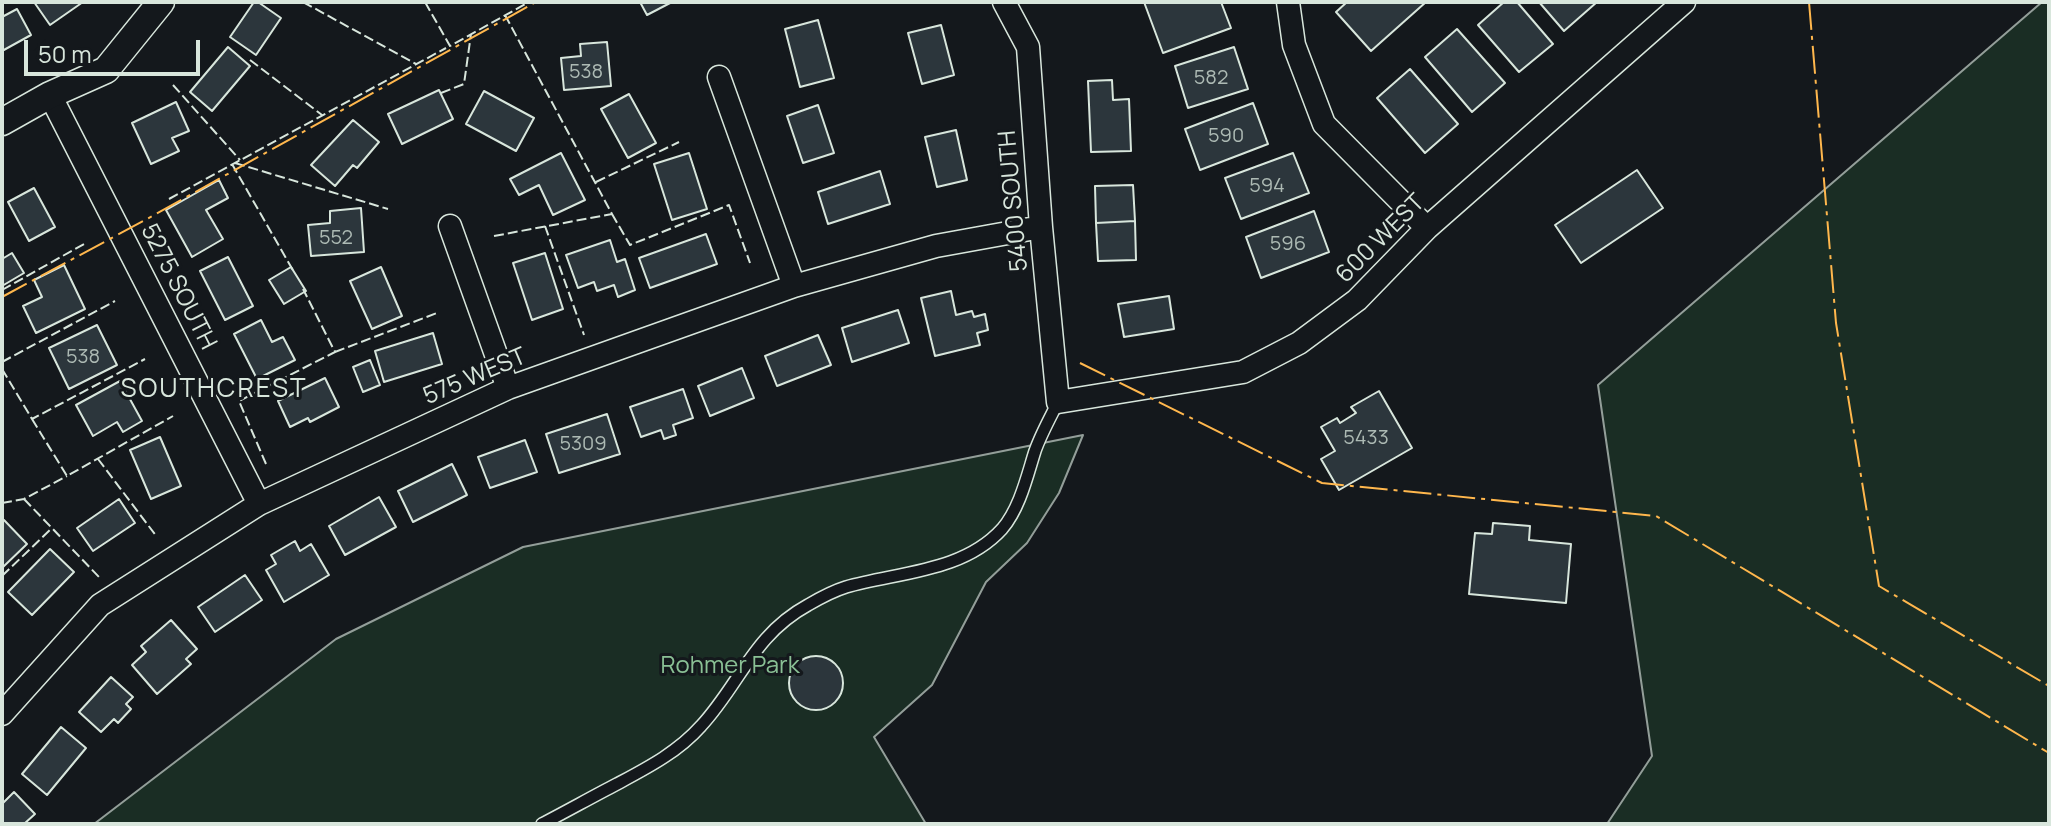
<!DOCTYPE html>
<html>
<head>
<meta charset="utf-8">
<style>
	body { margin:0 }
	#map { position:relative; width:2051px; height:826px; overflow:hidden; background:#14181c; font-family:Manrope,sans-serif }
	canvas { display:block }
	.frame { position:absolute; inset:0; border:4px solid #d8e6dc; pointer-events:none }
	.scale { position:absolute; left:24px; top:40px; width:176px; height:36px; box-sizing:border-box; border:4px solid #d8e6dc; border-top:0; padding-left:10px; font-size:24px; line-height:28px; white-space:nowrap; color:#d8e6dc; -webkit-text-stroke:6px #14181c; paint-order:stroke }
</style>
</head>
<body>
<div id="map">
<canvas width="2051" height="826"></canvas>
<div class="frame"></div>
<div class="scale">50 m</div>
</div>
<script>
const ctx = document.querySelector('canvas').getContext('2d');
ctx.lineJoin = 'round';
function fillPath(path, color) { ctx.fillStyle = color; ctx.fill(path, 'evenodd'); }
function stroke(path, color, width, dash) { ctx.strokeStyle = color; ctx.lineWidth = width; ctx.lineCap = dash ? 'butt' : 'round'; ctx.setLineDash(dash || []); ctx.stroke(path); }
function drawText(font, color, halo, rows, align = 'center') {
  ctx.font = font + ' Manrope,sans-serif'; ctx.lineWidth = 6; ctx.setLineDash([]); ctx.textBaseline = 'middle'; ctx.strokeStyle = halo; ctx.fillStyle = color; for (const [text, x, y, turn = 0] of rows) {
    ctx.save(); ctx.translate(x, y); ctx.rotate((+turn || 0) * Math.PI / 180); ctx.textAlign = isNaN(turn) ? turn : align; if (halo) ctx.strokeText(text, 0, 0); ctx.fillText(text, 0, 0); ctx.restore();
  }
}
const green = new Path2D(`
	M2042,2H2049V824H1607L1652,756L1598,385Z
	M1083,435L1059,493L1027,543L986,582L932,685L874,737L926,824H94L336,639L523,547Z`);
const building = new Path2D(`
	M34,2H83L50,25Z
	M254,2H258L281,18L256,55L230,37Z
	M640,2H672L647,15Z
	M1144,2H1221L1231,28L1163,53Z
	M1347,2H1426L1371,51L1336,12Z
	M1504,2H1517L1553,44L1519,72L1478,25Z
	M1539,2H1597L1564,31Z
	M17,9L31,35L2,51V17Z
	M818,20L834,78L800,87L785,29Z
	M941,25L954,75L922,84L908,33Z
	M1457,29L1505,83L1472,112L1425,57Z
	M607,42L611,86L564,90L561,58L581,56L580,44Z
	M228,47L250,66L212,111L190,92Z
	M1234,47L1248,89L1188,108L1175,66Z
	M1410,69L1458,124L1425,153L1377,98Z
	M1112,80L1113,100L1129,99L1131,151L1091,152L1088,81Z
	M439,90L453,119L402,144L388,114Z
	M484,91L534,118L516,151L466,124Z
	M629,94L656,143L628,158L601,109Z
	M176,102L189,131L172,138L179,151L151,164L132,123Z
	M1253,103L1268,144L1200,170L1185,129Z
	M818,105L834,153L803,163L787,116Z
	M353,120L379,142L357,168L353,165L335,186L311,165Z
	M956,130L967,180L937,187L925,137Z
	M561,153L585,200L553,215L539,185L519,195L510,179Z
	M689,153L707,209L672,220L654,164Z
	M1293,153L1309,193L1241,219L1225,178Z
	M1637,170L1663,208L1581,263L1555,225Z
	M880,171L890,204L828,224L818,192Z
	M219,180L228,198L206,210L223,239L192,257L166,210Z
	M1133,185L1135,221L1096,223L1095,186Z
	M34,188L55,227L29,241L8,202Z
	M361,208L364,252L311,256L308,225L330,223V211Z
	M1314,211L1329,252L1261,278L1246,237Z
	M1135,221L1136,260L1098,261L1096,223Z
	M706,234L717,264L650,288L639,258Z
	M610,240L617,262L625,259L635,290L618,297L614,285L597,291L594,282L578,288L566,255Z
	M12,253L24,273L2,286V259Z
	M545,253L563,309L532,320L513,263Z
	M228,257L253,306L225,320L200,271Z
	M64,265L85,309L36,333L23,306L42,297L34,280Z
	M291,267L306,291L284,304L269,280Z
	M381,267L402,316L372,329L350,281Z
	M951,291L956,315L972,311L974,317L985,314L988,330L977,333L980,345L935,356L921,298Z
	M1169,296L1174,329L1124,337L1118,304Z
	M898,310L909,343L852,362L842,328Z
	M261,320L272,342L283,337L295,360L257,379L234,334Z
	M97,325L117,365L69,389L49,348Z
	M433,333L442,364L384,382L375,351Z
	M818,335L831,365L777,386L765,356Z
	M370,360L380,385L363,392L353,367Z
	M742,368L754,398L710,416L698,386Z
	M325,378L339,407L310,422L308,418L290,427L278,401Z
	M120,381L142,421L123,432L117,422L93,436L76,405Z
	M683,389L693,418L673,425L676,435L664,439L661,430L641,437L630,407Z
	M1379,391L1412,448L1339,490L1321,459L1335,451L1321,427L1337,418L1340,423L1356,413L1351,407Z
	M607,414L620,454L559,473L546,434Z
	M160,437L181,486L151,499L130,450Z
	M525,440L537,472L490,488L478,457Z
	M452,464L467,495L413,522L398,491Z
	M379,497L396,527L345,555L329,526Z
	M119,499L135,523L93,551L77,528Z
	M4,520L27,544L2,568V522Z
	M1493,523L1530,526L1529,540L1571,544L1566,603L1469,594L1475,533L1492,534Z
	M295,541L300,551L311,544L329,575L284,602L266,570L276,564L271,555Z
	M50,549L74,572L32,615L8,592Z
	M245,575L262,600L215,632L198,607Z
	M171,620L197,649L186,659L191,664L157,694L132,665L146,652L141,646Z
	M789 683a27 27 0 1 1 54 0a27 27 0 1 1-54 0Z
	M111,677L133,697L126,704L131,709L118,723L114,719L101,732L79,712Z
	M61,727L86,748L47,795L22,774Z
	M14,792L35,814L24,824H2V804Z`);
const service = new Path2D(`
	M542,824C567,811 592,797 617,784C647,768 678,752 701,726C740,684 753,635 808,605C820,598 833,591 846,587C899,572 963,572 1002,529C1020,508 1027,476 1035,451C1041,434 1050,418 1058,402`);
const minor = new Path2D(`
	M1004,2L1028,47L1041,227L1058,402L1243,372L1299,343L1357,300L1427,228L1684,2
	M1288,2L1294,45L1324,124L1427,228
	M719,77L794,286
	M50,95L259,504
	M450,226L508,388
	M2,714L100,605L259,504L508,388L794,286L936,246L1041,227`);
const tertiary = new Path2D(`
	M2,122L50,95L106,70L161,2`);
const fence = new Path2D(`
	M303,2L416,64
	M425,2L450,46L529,2
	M250,60L322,115
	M173,85L240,160
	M441,93L464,84L471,34
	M235,163L388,209
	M232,164L294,272
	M596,182L679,142
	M169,199L446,48
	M612,214L630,245L729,205L750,263
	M545,226L584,335
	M494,236L612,214L505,15
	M2,290L84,244
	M335,352L437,313
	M2,362L115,301
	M2,369L32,419L145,359
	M32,419L67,476L173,416
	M98,459L157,537
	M266,464L239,401L335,352L303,289
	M24,499L99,577
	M2,503L24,499L67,476
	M2,576L52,528`);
const power = new Path2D(`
	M1809,2L1836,323L1879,586L2049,686
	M2,297L147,219L536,2
	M1080,363L1322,483L1656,516L2049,753`);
const numberNames = [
	["538",586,72],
	["582",1211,78],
	["590",1226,136],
	["594",1267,186],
	["552",336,238],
	["596",1288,244],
	["538",83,357],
	["5433",1366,438],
	["5309",583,444]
];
const streetNames = [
	["5400 SOUTH",1014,201,-95],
	["600 WEST",1381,239,-45],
	["5275 SOUTH",178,287,63],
	["575 WEST",475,377,-23]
];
const parkNames = [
	["Rohmer Park",730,666]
];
const neighbourhoodNames = [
	["SOUTHCREST",214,390]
];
fillPath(green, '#1a2d24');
stroke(green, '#939e99', 2);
fillPath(building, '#2c363c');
stroke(building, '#d8e6dc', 2);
stroke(service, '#d8e6dc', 14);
stroke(minor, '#d8e6dc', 25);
stroke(tertiary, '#d8e6dc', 29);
stroke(service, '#14181c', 11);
stroke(minor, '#14181c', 22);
stroke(tertiary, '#14181c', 26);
stroke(fence, '#d8e6dc', 2, [10, 4]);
stroke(power, '#ffb74d', 2, [28, 6, 4, 6]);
drawText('20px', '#adbab4', null, numberNames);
drawText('24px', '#d8e6dc', '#14181c', streetNames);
drawText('24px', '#8ac095', '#14181c', parkNames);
ctx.letterSpacing = '2px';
drawText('26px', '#d8e6dc', '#14181c', neighbourhoodNames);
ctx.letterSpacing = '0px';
</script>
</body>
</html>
